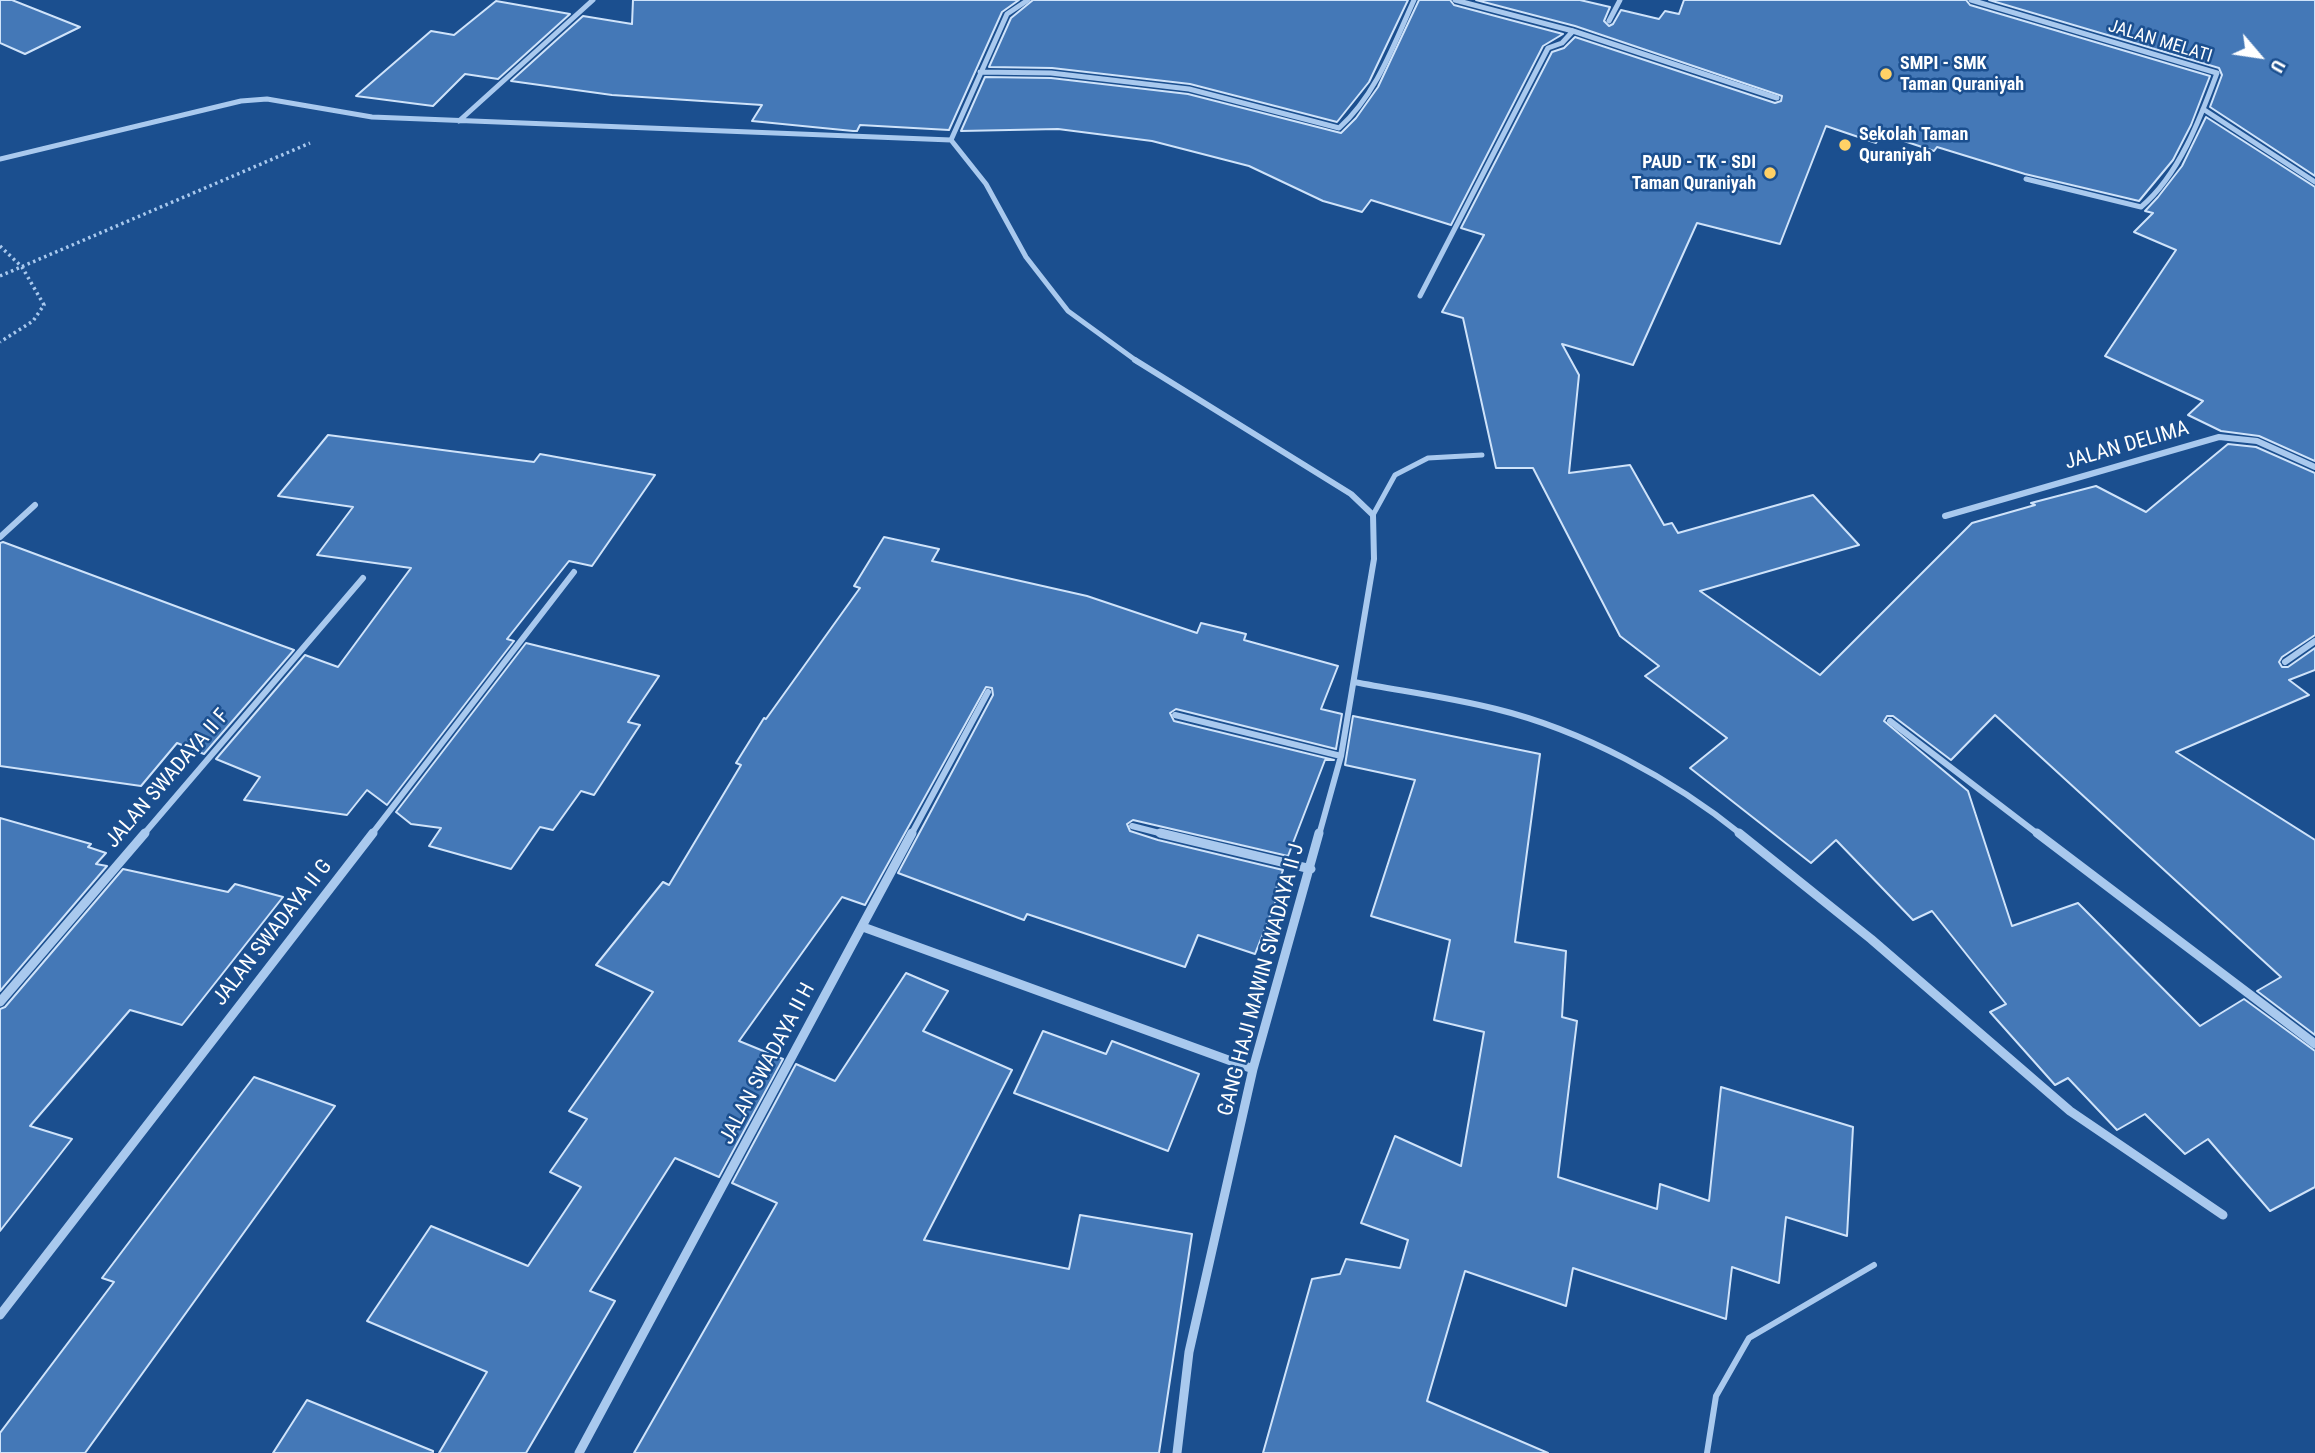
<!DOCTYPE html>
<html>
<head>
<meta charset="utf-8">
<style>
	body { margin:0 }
	#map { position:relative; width:2315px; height:1453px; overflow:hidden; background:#1b4f8f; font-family:"Roboto Condensed",sans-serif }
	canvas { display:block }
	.north { position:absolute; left:2224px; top:21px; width:70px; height:70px; -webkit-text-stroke:5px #1b4f8f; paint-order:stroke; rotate:119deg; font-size:19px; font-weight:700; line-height:28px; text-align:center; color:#fff }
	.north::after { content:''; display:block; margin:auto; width:24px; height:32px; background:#fff; clip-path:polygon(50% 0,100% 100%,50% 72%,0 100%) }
</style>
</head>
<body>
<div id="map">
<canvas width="2315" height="1453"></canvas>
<div class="north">U</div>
</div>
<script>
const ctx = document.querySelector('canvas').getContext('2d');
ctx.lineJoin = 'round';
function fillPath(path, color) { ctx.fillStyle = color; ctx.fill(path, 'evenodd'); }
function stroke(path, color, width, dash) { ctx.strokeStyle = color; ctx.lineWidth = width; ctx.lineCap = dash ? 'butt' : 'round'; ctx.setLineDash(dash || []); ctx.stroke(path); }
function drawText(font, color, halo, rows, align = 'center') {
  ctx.font = font + ' "Roboto Condensed",sans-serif'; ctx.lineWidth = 5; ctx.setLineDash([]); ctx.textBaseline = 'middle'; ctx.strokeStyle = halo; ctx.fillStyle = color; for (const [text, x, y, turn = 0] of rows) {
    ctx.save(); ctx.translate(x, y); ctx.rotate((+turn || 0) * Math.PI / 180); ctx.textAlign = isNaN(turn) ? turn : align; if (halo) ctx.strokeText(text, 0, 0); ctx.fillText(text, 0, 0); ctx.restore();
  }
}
const building = new Path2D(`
	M0,0H12L80,27L25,54L0,43Z
	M633,0H1019L1002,12L949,130L860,125L857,131H853L752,121L762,105L612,95L511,81L583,16L632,24Z
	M1033,0H1408L1369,82L1337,122L1190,84L1052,68L989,67L1011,18Z
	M1419,0H1450L1454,5L1563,34L1543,46L1451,225L1371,200L1362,212L1323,201L1249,166L1152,141L1058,129L961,131L985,77L1051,78L1188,94L1341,133L1356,118L1378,87Z
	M1476,0H1580L1610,7L1604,21L1609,26L1613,24L1621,10L1659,19L1665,11L1679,14L1684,0H1966L1970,5L2210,76L2191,125L2173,160L2139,201L2025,174L1937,147L1934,151L1883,134L1876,143L1826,126L1780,244L1697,223L1633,365L1562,344L1579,375L1569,473L1630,465L1664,525L1672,523L1678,533L1813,495L1859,545L1700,591L1820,675L1972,523L2035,505L2031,503L2096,486L2146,512L2228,444L2256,447L2315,473V635L2282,657L2279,662L2282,667H2288L2315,648V670L2289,680L2309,695L2176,752L2315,840V1035L2257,991L2281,977L1995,715L1951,760L1893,716H1887L1884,721L1968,791L2012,926L2078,903L2200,1026L2244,999L2315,1051V1187L2270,1211L2208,1139L2185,1154L2145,1114L2117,1130L2068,1078L2055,1085L1990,1012L2006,1004L1932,911L1913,920L1836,840L1811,863L1690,768L1727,738L1645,676L1659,666L1620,636L1533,468H1496L1463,318L1442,312L1484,235L1461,228L1552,52L1564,48L1575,37L1775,103L1781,101L1782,96L1575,26Z
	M1989,0H2315V176L2210,107L2222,75L2219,68Z
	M496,1L570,14L498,79L465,74L433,106L356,96L431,31L454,35Z
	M2206,117L2315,187V461L2259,436L2221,431L2188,415L2203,401L2105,356L2176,250L2134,232L2153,213L2145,211L2158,197L2182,166Z
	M328,435L534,462L540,454L655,475L592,566L569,561L507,639L514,641L387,805L367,790L347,815L244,800L260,777L216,759L305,655L338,667L411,568L317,555L353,507L278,496Z
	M884,537L939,549L932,561L1087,596L1197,633L1201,623L1246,634L1244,640L1338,666L1321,709L1342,714L1336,749L1176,709L1170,713L1174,721L1334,760H1325L1288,856L1133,820L1127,824L1130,831L1158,840L1283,870L1275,892L1279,893L1255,954L1198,935L1185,967L1027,914L1024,920L898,873L993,695L992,688L986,687L865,905L842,897L739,1041L783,1059L719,1177L675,1158L590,1291L615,1301L526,1453H439L487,1372L367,1321L431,1226L528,1266L581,1187L550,1172L587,1119L569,1111L653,992L596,965L663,882L669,885L741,765L736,763L764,718L766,719L860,588L854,586Z
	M3,542L272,642L294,650L204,754L177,743L141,786L0,766V543Z
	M526,643L659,676L628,722L640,725L594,795L581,791L553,830L540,827L511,869L429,846L441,828L411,824L396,812Z
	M1353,716L1540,754L1515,942L1566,951L1562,1017L1577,1021L1558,1177L1657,1209L1660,1184L1709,1201L1721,1087L1853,1127L1847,1236L1786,1217L1779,1283L1732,1267L1726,1319L1573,1268L1566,1306L1465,1271L1427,1401L1548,1453H1263L1312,1279L1340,1274L1346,1259L1400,1268L1408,1240L1361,1223L1395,1136L1461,1166L1484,1032L1434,1020L1450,940L1371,916L1415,780L1345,765Z
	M0,818L91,844L88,847L106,853L96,864L107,866L0,991Z
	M123,869L228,892L235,884L283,897L182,1025L130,1010L30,1126L72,1139L0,1231V1009L5,1007Z
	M906,973L948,991L923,1031L1012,1070L924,1240L1069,1269L1080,1215L1192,1234L1159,1453H634L777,1203L732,1183L796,1064L835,1081Z
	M1043,1031L1106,1054L1112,1041L1199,1074L1168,1151L1014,1093Z
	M254,1077L335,1106L85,1453H0V1433L114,1282L102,1278Z
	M307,1400L433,1451V1453H273Z`);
const path = new Path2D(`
	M0,246L22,267L44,305L33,321L0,342
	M0,276L310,143`);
const laneFar1 = new Path2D(`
	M1373,515L1395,475L1428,458L1482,455`);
const lane = new Path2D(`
	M1707,1453L1716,1396L1749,1338L1874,1265`);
const streetFar2 = new Path2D(`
	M1455,0L1573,31L1777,98
	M1971,0L2217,73C2200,119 2179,175 2141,207L2026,179
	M1609,21L1620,0
	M980,72L1051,73L1189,89L1339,128C1376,95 1394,44 1414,0
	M2203,109L2315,182
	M459,121L593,0
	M951,140L1007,14L1028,0
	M0,159L241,101L267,99L372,117L951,140L986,184L1026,257L1068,311L1138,362
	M1420,296L1548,48L1562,43L1573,31`);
const streetFar1 = new Path2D(`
	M1135,360L1351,494L1373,515L1374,559L1341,756L1319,835
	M1945,516L2219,437L2257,441L2315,467
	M0,537L35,505
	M2285,662L2315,641
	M1354,682C1401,691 1449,697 1496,709C1582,730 1673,779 1742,835
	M1175,715L1341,756
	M1890,721L2039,835
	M1132,826L1167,835
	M143,835L363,578
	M371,835L574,572
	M911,835L988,692`);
const street = new Path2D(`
	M1160,833L1311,869
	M1739,833L1871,939L2070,1111L2223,1215
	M2037,833L2315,1044
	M863,927L1253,1069
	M0,1002L145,833
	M0,1315L373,833
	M579,1453L912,833
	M1177,1453L1189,1352L1253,1069L1319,833`);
const markers = [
	[1886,74,7,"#ffd166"],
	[1845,145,7,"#ffd166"],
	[1770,173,7,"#ffd166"]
];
const farStreetnames = [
	["JALAN MELATI",2160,42,17]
];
const farPoinames = [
	["SMPI - SMK",1900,64],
	["Taman Quraniyah",1900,85],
	["Sekolah Taman",1859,135],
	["Quraniyah",1859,156],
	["PAUD - TK - SDI",1756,163,"right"],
	["Taman Quraniyah",1756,184,"right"]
];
const streetNames = [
	["JALAN DELIMA",2127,446,-16],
	["JALAN SWADAYA II F",168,779,-49],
	["JALAN SWADAYA II G",273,933,-52],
	["GANG HAJI MAWIN SWADAYA II J",1262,980,-75],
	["JALAN SWADAYA II H",768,1064,-62]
];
fillPath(building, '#4478b7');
stroke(building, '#cfe3fa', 2);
stroke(path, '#a9c9ee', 3.5, [2.5, 3.5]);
stroke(laneFar1, '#a9c9ee', 5);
stroke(lane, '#a9c9ee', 6);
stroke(streetFar2, '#a9c9ee', 5);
stroke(streetFar1, '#a9c9ee', 6);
stroke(street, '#a9c9ee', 9);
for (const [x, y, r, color] of markers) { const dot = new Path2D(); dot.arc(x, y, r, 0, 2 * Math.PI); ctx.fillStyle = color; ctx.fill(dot); stroke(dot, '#1b4f8f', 2.5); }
drawText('18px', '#fff', '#1b4f8f', farStreetnames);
drawText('bold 18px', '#fff', '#1b4f8f', farPoinames, 'left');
drawText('21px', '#fff', '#1b4f8f', streetNames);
</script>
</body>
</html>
